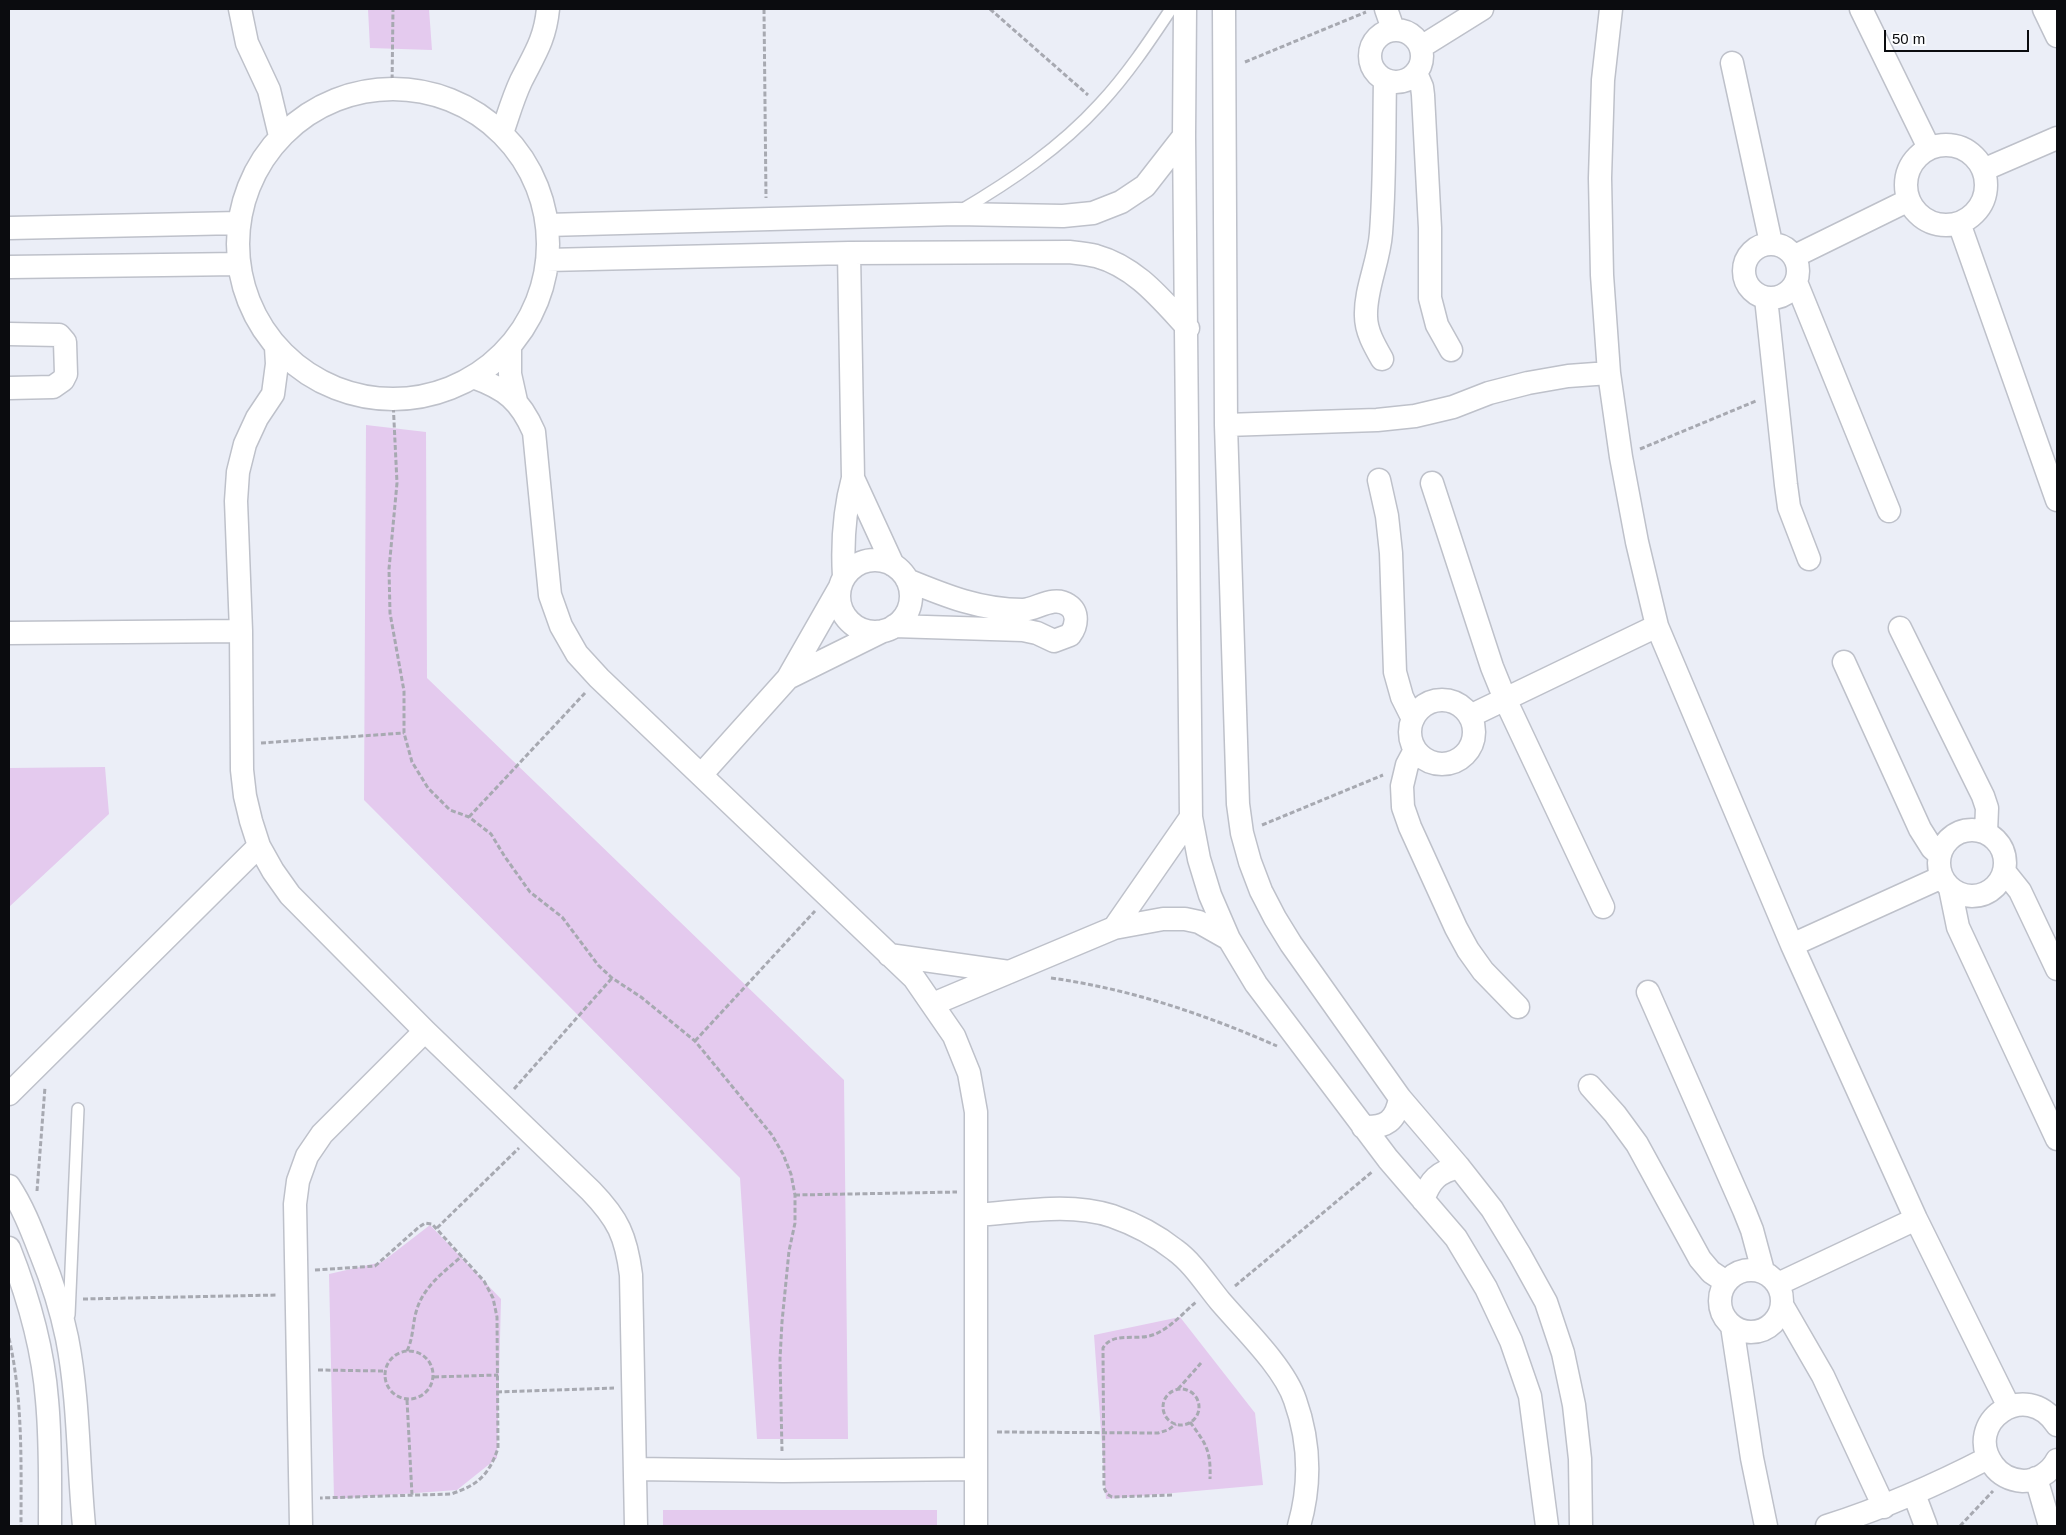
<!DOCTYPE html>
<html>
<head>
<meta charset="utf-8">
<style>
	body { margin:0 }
	#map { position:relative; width:2066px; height:1535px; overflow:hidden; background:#ebeef7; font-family:Arial,sans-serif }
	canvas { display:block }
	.frame { position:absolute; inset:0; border:10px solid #0b0c0f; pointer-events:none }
	.scale { position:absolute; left:1884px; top:30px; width:145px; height:22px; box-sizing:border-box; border:2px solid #0b0c0f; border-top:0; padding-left:6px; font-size:15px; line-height:18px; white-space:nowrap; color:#0b0c0f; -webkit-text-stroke:4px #fbfcfe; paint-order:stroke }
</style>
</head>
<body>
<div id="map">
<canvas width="2066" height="1535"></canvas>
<div class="frame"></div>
<div class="scale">50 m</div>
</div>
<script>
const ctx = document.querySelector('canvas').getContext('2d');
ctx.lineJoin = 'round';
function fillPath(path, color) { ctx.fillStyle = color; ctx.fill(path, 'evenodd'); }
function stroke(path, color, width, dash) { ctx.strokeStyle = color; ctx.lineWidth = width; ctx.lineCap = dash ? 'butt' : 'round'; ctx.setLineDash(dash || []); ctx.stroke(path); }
const green = new Path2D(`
	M368,9H429L432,50L370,48Z
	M366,425L426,432L427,678L844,1080L848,1439H757L740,1178L364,800Z
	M105,767L109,814L9,907V768Z
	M430,1225L501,1299L497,1458L457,1490L334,1499L329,1274L382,1262Z
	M1180,1317L1255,1413L1263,1485L1106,1499L1094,1335Z
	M663,1510H937V1526H663Z`);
const path = new Path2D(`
	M764,9L766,198
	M990,9L1088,95
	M1245,62L1366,12
	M392,87L393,9
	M393,400L397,483L389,569L390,613L404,691V733L412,762L428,788L450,810L469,817L491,834L505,857L530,892L562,917L598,965L612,978L641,997L695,1041L772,1135L783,1154L791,1174L795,1195V1223L789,1251L782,1322L780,1359L782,1451
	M1640,449L1756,401
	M261,743L404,733
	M469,817L585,693
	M1262,825L1383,775
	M1051,978C1130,989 1204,1014 1277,1046
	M695,1041L815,911
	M514,1089L612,978
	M37,1191L45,1087
	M795,1195L957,1192
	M437,1228L519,1148
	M315,1270L375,1266L419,1227L425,1223L432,1224L484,1281L493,1298L497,1317L498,1448C489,1475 478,1485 451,1494L320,1498
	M1235,1286L1372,1172
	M83,1299L277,1295
	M9,1338C23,1400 21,1463 21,1526
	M385 1375a24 24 0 1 1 48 0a24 24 0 1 1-48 0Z
	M407,1351C414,1336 412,1324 417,1309C424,1286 445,1271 462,1256
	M318,1370L385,1371
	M434,1377L498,1375
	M1178,1389L1201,1363
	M1163 1407a18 18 0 1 1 36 0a18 18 0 1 1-36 0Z
	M497,1392L614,1388
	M407,1400L412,1495
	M1190,1422C1206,1444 1211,1450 1210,1479
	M997,1432L1158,1433L1168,1430L1176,1424
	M1172,1495L1112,1497L1107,1494L1104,1488L1103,1348C1112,1332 1134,1340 1149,1336C1167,1332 1183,1313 1196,1302
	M1960,1526L1993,1491`);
const lane = new Path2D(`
	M960,211C1011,181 1060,148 1100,104C1127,75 1149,42 1171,9
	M69,1315L78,1109`);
const street = new Path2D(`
	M240,9L247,43L269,90L280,136
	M1185,9L1184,136L1191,817L1199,859L1210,895L1229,939L1256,984L1388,1159L1456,1238L1486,1288L1511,1341L1530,1396L1547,1526
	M1224,9L1226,425L1238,804L1242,833L1250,862L1261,891L1275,918L1291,944L1400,1098L1459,1167L1492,1209L1520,1255L1546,1302L1563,1353L1574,1405L1580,1459L1581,1526
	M1386,9L1393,29
	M1611,9L1603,80L1600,178L1602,275L1609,373L1621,457L1637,542L1657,626L1792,945L1916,1219L2009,1407
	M1861,9L1929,148
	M2044,9L2057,36
	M1370 56a26 26 0 1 1 52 0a26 26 0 1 1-52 0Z
	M1421,47L1482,9
	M1732,63L1771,243
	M1416,73L1422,87L1423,95L1430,228V298L1437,325L1451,350
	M238 244a155 155 0 1 1 310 0a155 155 0 1 1-310 0Z
	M502,133C508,116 513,98 521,81C534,55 545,40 548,9
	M1906 185a40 40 0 1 1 80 0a40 40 0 1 1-80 0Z
	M1983,170L2057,138
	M1959,223L2057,500
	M547,225L956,214L1063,216L1093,213L1121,202L1145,186L1184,136
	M9,228L239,223
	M1744 271a27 27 0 1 1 54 0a27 27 0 1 1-54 0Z
	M1795,256L1909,200
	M547,260L849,253L1069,252C1078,253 1088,254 1096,256C1136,267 1161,299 1188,328
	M9,267L239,264
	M1796,282L1889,511
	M1766,298L1786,485L1789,507L1809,559
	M9,334L59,335L65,342L66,374L63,380L53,387L9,388
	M510,346V374L516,401
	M276,347L277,364L273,394L257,418L245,444L238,472L236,501L241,631L242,770L245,796L251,821L259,846L273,871L290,895L425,1031L591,1191C618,1219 626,1236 631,1275L636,1526
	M1382,359C1374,345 1366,331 1366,316C1365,289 1379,262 1381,233C1385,182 1384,131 1385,80
	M473,377C506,389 520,400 534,432L550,595L561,626L577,654L599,678L914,978L954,1036L969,1073L976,1112V1526
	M1226,425L1377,420L1415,416L1453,407L1489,393L1528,383L1568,376L1609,373
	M853,478L893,565
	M1379,480L1387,516L1391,553L1395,672L1402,697L1413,719
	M1432,483L1492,667L1505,699L1603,907
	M839 596a36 36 0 1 1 72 0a36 36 0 1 1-72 0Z
	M844,577C842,542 844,511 853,478L849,253
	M894,626L1023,630L1037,633L1054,641L1070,635C1077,626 1079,612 1068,605C1054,595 1037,609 1023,610C980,610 946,596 907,580
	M1900,628L1983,796L1987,808L1986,833
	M9,633L241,631
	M1844,662L1920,829L1932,848L1940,855
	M788,678L883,631
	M1410 732a32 32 0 1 1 64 0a32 32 0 1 1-64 0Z
	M1470,716L1657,626
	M1415,750L1407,765L1402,786L1403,807L1410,827L1456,928L1468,950L1483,971L1518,1007
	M701,775L788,678L840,587
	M1939 863a33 33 0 1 1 66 0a33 33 0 1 1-66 0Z
	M2004,871L2020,891L2057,969
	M1950,888L1958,927L2057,1139
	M1114,928L1191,817
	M1792,945L1942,877
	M889,955L1009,972
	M1648,992L1744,1210L1752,1230L1763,1271
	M933,1004L1114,928L1163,919H1185L1199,922L1229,939
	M1590,1086L1615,1114L1637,1144L1700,1259L1711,1272L1726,1282
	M9,1094L259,846
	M1363,1127C1386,1128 1396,1121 1400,1098
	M9,1186C23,1207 32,1231 41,1254C52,1281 61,1309 67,1338C79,1399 78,1464 84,1526
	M1423,1200C1430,1180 1438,1172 1459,1167
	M976,1215C1021,1212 1069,1202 1112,1216C1135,1224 1156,1235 1175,1250C1193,1263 1206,1284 1220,1301C1243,1328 1284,1367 1295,1400C1310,1442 1311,1484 1299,1526
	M9,1248C28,1296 43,1348 47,1400C51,1442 50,1484 50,1526
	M1720 1301a31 31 0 1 1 62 0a31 31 0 1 1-62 0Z
	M1778,1284L1916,1219
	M1782,1305L1823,1376L1884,1507
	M1732,1326L1752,1458L1766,1526
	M2057,1425C2026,1377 1962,1423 1993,1465C2000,1475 2011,1480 2023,1481C2037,1481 2051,1472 2057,1460
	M635,1469L783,1471L976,1469
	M2036,1478L2050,1526
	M1914,1494L1926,1526
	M301,1526L295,1204L298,1181L307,1156L322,1134L425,1031
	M1827,1526C1883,1508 1936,1485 1988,1458`);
fillPath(green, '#e4caee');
stroke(lane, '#bec1ca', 14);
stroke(street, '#bec1ca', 25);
stroke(path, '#a7a9b1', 3, [5, 2.5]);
stroke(lane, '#fff', 11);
stroke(street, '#fff', 22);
</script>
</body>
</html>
